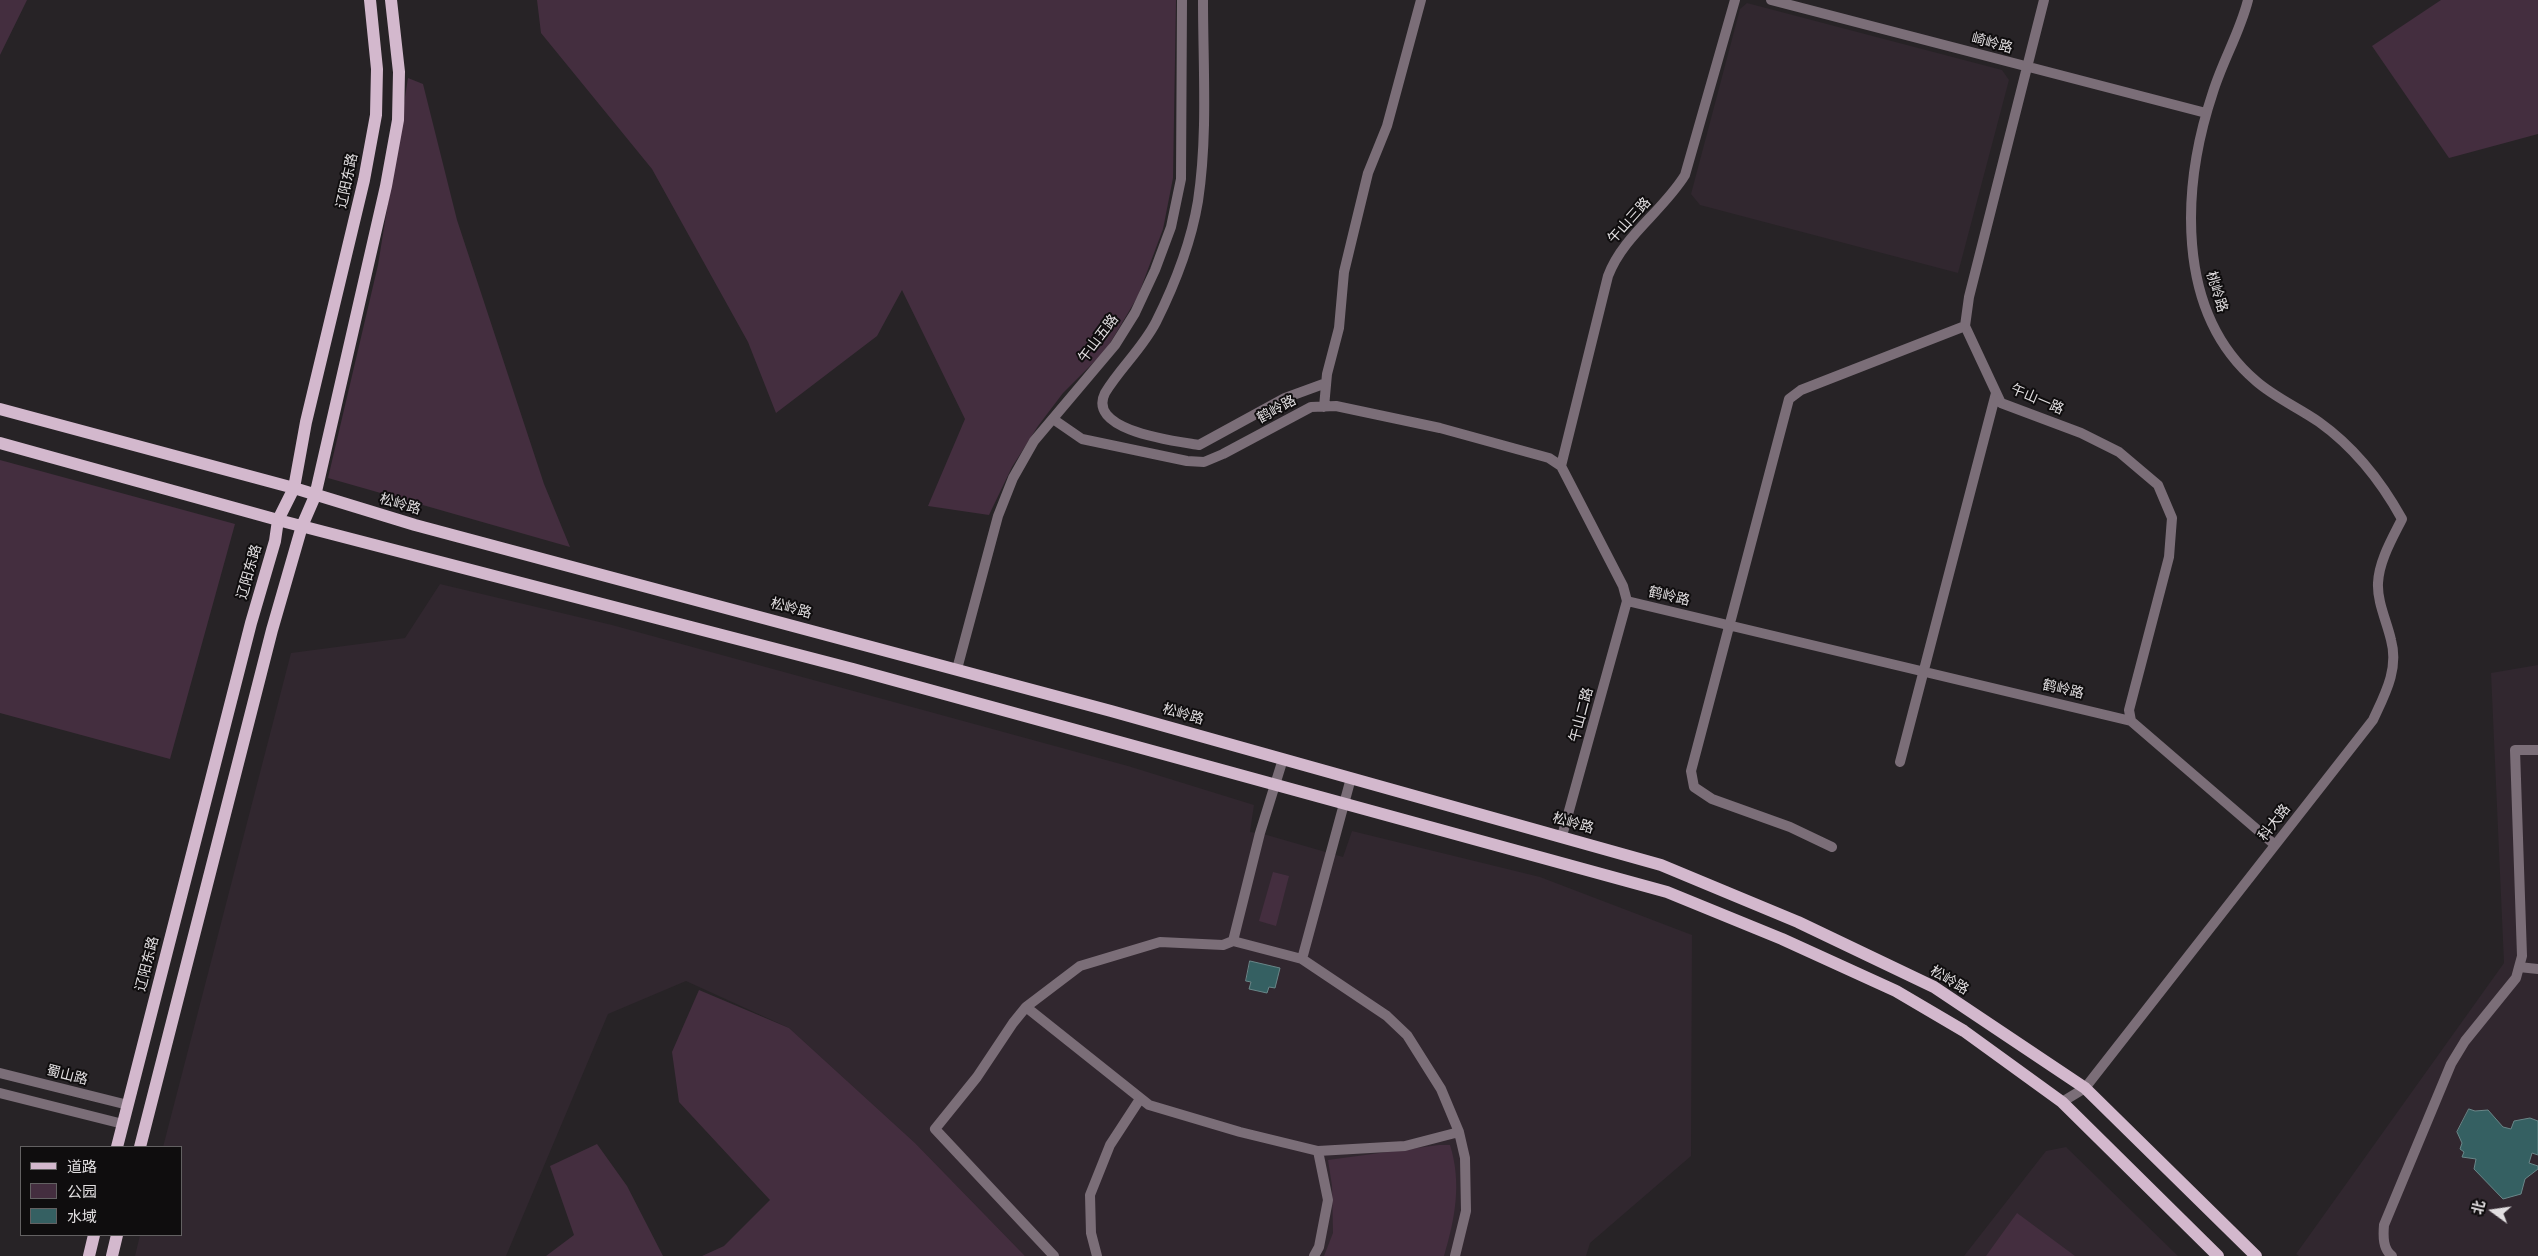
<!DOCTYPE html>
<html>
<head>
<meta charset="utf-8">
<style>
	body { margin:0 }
	#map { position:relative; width:2538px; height:1256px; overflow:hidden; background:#272326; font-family:"Roboto Condensed","Noto Sans SC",sans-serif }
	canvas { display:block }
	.legend { position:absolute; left:20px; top:1146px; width:162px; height:90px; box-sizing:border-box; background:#0f0d0e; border:1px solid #636162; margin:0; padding:6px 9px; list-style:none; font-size:15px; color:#e1dee0 }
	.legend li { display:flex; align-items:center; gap:10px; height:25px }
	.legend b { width:25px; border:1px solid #636162 }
	.north { position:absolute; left:2468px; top:1186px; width:50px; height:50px; -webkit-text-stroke:4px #0f0d0e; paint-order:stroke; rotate:284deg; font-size:14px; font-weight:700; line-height:20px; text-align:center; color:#e1dee0 }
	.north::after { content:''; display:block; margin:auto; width:18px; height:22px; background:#e1dee0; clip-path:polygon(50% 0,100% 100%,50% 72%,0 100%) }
</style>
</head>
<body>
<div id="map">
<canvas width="2538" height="1256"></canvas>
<ul class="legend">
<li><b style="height:6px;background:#d3b8cd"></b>道路</li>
<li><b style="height:14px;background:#442e3f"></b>公园</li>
<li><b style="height:14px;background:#356062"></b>水域</li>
</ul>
<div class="north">北</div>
</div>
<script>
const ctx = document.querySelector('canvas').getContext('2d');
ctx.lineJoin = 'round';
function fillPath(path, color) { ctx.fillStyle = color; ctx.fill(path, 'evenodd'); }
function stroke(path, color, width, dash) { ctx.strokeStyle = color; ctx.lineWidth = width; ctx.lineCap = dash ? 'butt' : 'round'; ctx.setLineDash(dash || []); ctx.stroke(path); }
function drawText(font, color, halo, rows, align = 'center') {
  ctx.font = font + ' "Roboto Condensed","Noto Sans SC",sans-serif'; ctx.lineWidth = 4; ctx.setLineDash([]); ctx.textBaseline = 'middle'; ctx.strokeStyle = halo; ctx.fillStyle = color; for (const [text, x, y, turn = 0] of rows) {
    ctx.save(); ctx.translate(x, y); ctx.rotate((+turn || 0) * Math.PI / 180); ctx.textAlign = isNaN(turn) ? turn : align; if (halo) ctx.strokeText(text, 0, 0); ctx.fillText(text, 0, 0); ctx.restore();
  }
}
const built = new Path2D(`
	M1747,3L2002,70L2009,80L1958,273L1700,205L1691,194L1740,9Z
	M440,584L612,625L1128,766L1254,805L1250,832L1260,833L1343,857L1352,831L1540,877L1692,935L1691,1156L1590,1243L1586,1256H1025L915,1143L789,1028L686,981L608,1014L506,1256H135L140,1235H181V1147H163L291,653L405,638Z
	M2538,665V1256H2299L2296,1254L2504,963L2491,673Z
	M2066,1147L2178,1256H1964L2046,1151Z`);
const green = new Path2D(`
	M0,0H27L0,55Z
	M537,0H1176L1173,178L1163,229L1138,296L1106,350L1063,393L1038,426L1012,467L989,515L928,506L965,419L902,290L877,336L776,413L748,342L652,169L541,33Z
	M2441,0H2538V134L2449,158L2372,46Z
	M408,78L423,84L457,220L544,484L570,547L328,478L378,265Z
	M0,460L235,524L170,759L0,713Z
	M1273,872L1289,876L1276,926L1259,921Z
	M699,990L789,1028L915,1143L1025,1256H702L724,1246L770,1200L679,1102L672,1052Z
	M597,1144L627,1186L663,1256H546L574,1235L550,1166Z
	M1439,1145H1450C1462,1183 1455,1219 1444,1256H1324L1333,1233L1332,1186L1328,1160Z
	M2017,1213L2075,1256H1986Z`);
const water = new Path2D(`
	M1250,961L1280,968L1275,988L1269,987L1267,993L1249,989L1251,982L1246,981Z
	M2469,1109L2475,1111L2488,1110L2503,1127L2511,1129L2514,1121L2530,1118L2538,1121V1155L2532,1153L2529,1163L2538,1166V1169L2525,1179L2521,1194L2503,1199L2474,1169L2476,1159L2462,1157L2464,1152L2460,1149L2462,1143L2457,1132Z`);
const minor = new Path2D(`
	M1203,0C1203,66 1208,135 1198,201C1191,243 1175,284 1156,322C1142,349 1120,368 1105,393C1086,431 1176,441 1199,445L1285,398L1326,383
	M1771,0L2206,113
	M2044,0L1969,297L1965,326L2001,403L2081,433L2119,452L2158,485L2172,518L2169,557L2129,710L2131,721
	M1324,407L1327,374L1339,328L1344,272L1351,243L1368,173L1387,126L1421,0
	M1053,419L1082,439L1187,461L1204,462L1223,454L1311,407L1336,406L1440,428L1549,458L1561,466L1623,586L1627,601L2131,721L2275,845
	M1561,466L1608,276C1623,236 1663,211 1685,175L1735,0
	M1900,762L1996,393
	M1562,836L1627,601
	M1832,847L1790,827L1712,799L1694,787L1691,771L1789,399L1801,390L1965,326
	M1233,941L1260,833L1283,759
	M1302,959L1351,778
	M2519,967L2538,969
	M1026,1007L1149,1105L1240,1132L1318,1151L1405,1146L1459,1132
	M0,1073L128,1105
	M0,1093L123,1124
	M2062,1102L2085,1088L2373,720C2385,694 2399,669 2391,640C2387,622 2377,602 2378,583C2379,561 2392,539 2402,519C2381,481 2354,447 2319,422C2299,408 2274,397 2256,381C2174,311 2182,185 2213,92C2223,60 2240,32 2248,0
	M1054,1256L935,1129L977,1077L1013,1023L1026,1007L1080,966L1160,942L1223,945L1233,941L1302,959L1387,1016L1407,1035L1441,1089L1459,1132L1465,1158L1466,1211L1455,1256
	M1097,1256L1091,1233L1090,1195L1110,1145L1140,1099
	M1314,1256L1319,1247L1328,1200L1318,1151
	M2392,1256C2383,1249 2383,1237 2384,1225L2451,1064L2465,1041L2516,978L2522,956L2515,750H2538`);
const tertiary = new Path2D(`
	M957,669L998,516L1013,478L1034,441L1115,345L1135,313L1155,270L1171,227L1181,179L1182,0`);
const primary = new Path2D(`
	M0,409L294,488L415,525L1111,711L1661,865L1798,922L1934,987L2085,1088L2256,1256
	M0,443L278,520L853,669L1667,892L1782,939L1896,991L1964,1031L2062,1102L2218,1256
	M117,1147L251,623L275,541L278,520L294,488L306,422L364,180L376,115L377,69L370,0
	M140,1147L272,630L302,526L315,496L386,186L398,120L399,72L391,0
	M89,1256L94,1235
	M112,1256L117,1235`);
const streetNames = [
	["崎岭路",1992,44,15],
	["辽阳东路",348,181,-78],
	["午山三路",1630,221,-48],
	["桃岭路",2216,292,73],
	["午山五路",1099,339,-53],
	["午山一路",2037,400,23],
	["鹤岭路",1277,410,-29],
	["松岭路",400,505,16],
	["辽阳东路",250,572,-74],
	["鹤岭路",1669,597,13],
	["松岭路",791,609,15],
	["鹤岭路",2063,690,13],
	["松岭路",1183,715,16],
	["午山二路",1582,715,-75],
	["科大路",2275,823,-52],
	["松岭路",1573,824,16],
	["辽阳东路",148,964,-76],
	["松岭路",1949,981,31],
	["蜀山路",67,1076,14]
];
fillPath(built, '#31272f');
fillPath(green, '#442e3f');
fillPath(water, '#356062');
stroke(water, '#698688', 1);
stroke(minor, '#7b6e78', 10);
stroke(tertiary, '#7b6e78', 10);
stroke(primary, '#d3b8cd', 12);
drawText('14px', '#e1dee0', '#0f0d0e', streetNames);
</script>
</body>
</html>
